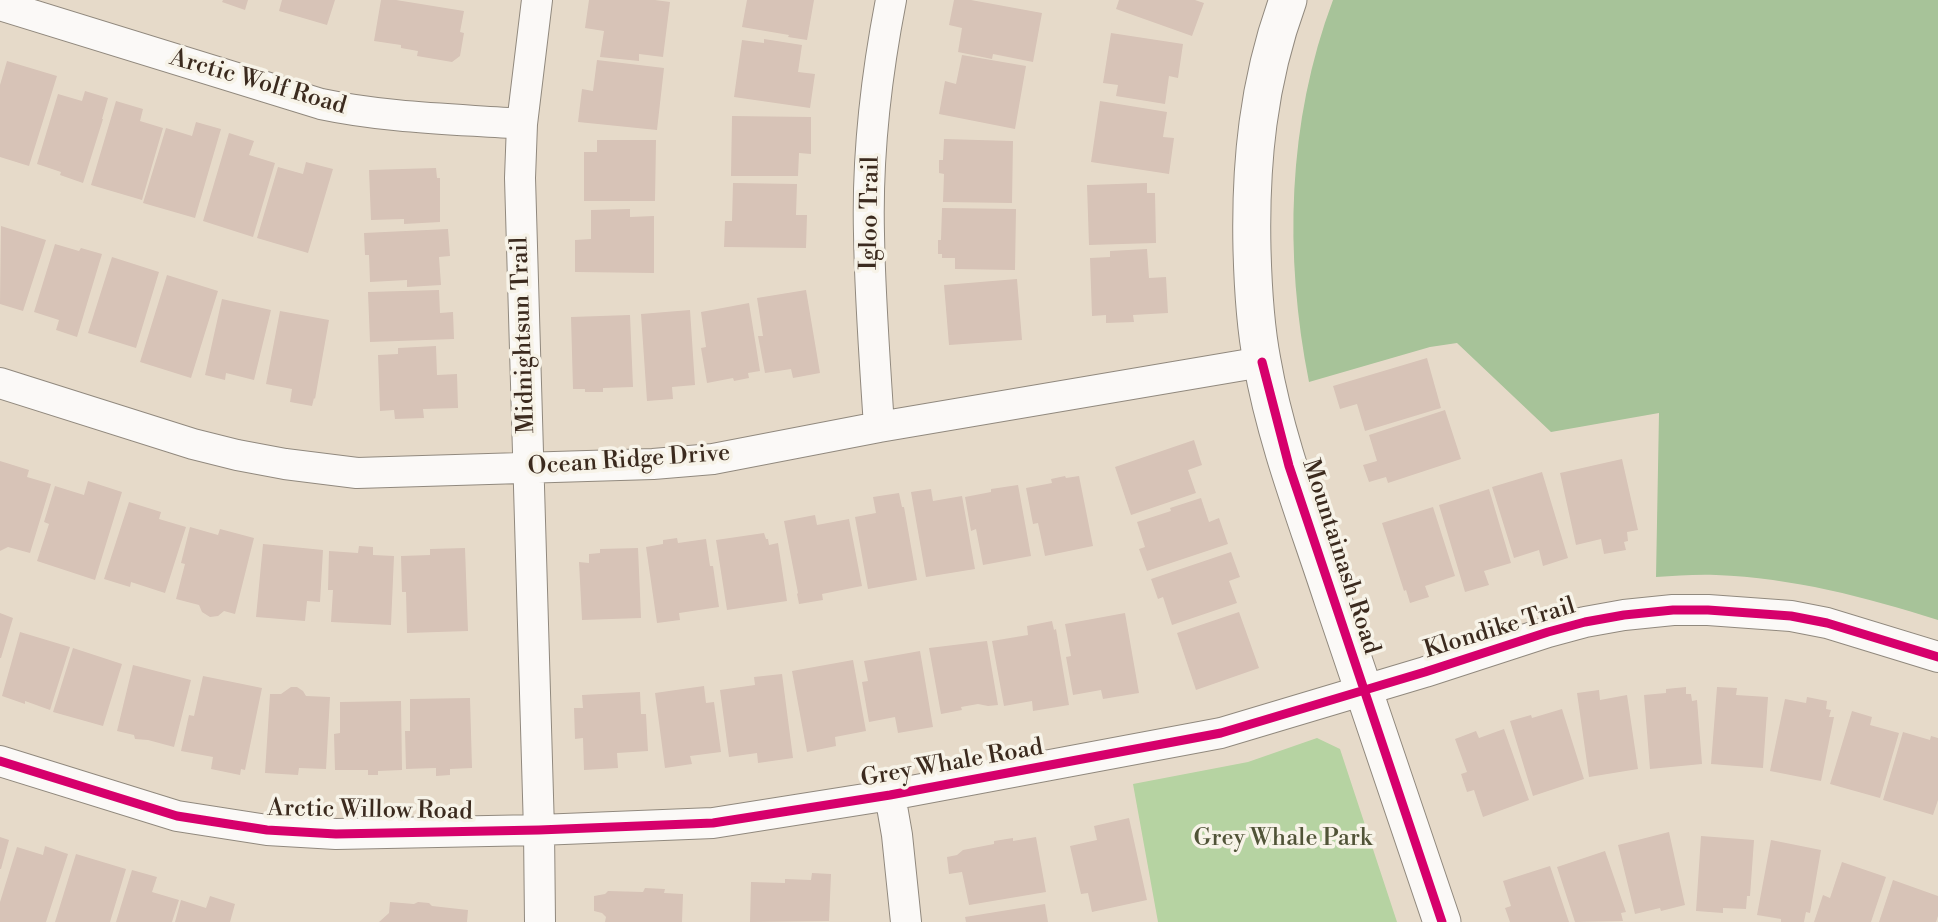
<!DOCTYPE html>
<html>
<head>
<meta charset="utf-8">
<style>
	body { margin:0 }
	canvas { display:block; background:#e6dac9 }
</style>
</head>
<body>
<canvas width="1938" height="922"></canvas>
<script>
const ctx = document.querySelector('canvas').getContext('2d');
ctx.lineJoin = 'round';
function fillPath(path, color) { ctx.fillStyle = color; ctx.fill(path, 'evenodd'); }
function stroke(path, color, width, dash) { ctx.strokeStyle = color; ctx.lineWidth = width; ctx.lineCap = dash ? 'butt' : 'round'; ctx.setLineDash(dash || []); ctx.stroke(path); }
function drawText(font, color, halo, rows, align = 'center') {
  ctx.font = font + ' "Libre Bodoni",serif'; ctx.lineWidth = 7; ctx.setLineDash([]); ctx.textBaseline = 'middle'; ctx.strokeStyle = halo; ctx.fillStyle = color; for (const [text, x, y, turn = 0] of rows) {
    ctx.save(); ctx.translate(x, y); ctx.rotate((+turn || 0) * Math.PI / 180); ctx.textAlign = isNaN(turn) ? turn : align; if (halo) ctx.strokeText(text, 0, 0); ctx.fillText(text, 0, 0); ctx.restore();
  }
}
const green = new Path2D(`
	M1317,738L1340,749L1397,922H1158L1133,784L1248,762Z`);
const forest = new Path2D(`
	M1333,0H1938V620C1865,597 1793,578 1716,575C1696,574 1676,576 1656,577L1659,413L1551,432L1457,343L1430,347L1309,382C1284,255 1287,122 1333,0Z`);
const building = new Path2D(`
	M223,0H248L245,10L222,2Z
	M282,0H335L327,25L279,11Z
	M381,0H396L464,11L460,32L464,33L460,56L452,62L417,56L418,51L401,48V45L374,41Z
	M589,0H655L670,2L663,57L639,54V61L600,57L604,31L585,28Z
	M747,0H814L807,40L788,37L789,35L742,27Z
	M954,0H971L1042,13L1033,62L993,54L992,59L958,52L962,28L949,25Z
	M1119,0H1195L1204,3L1192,36L1116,9Z
	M1111,33L1183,44L1178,78L1169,76L1165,104L1116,96L1118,85L1103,83Z
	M764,39L802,45L798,72L815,74L810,108L734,97L742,40L764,43Z
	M962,55L1026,66L1015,129L939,114L945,81L956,84Z
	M597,60L664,68L657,130L578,122L582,89L593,91Z
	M7,61L57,76L29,166L0,157V85Z
	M85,91L108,98L102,119H103L83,183L60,175L61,172L37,164L58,94L82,101Z
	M116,101L143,109L140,121L163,128L142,200L91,185Z
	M1100,101L1167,112L1163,137L1174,138L1169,174L1091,162Z
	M732,116L811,117V154L799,153L798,176H731Z
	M196,122L221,129L195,218L143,203L166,128L192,136Z
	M229,133L254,141L249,155L275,163L253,237L203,221Z
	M944,139L1013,141L1012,203L943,202L944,174L939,173V160H943Z
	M597,140H656L655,201H584V152H597Z
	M306,162L333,169L308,253L257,238L278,167L303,174Z
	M436,168L437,178H440V222L404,224V219L371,220L369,170Z
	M733,183L797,184L796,215H807L806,248L724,247L725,221H732Z
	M1147,183V193H1155L1156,243L1089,245L1087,185Z
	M942,208L1016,209L1015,270L955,269V258H942V254H938V240H941Z
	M630,209V217L654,216V273L575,272V240L591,239V210Z
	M1,226L46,240L23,311L0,304Z
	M448,229L450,256L439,257L441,285L407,287V280L370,282L369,255H365L364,233Z
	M55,244L79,251L81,248L102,254L77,337L56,330L59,320L34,312Z
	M1147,249L1149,278L1166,277L1168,313L1133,315L1134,322L1106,323V315L1092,316L1090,258L1110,257V251Z
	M112,257L159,272L136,348L88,333Z
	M167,275L218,291L191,378L140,362Z
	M1017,279L1022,340L949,345L944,285Z
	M439,290L440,313L453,312L454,339L370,342L368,292Z
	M806,290L820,373L793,378L791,369L765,373L758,336H763L757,298Z
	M222,299L271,310L254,380L226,373L225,380L205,375Z
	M749,303L760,371L748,373L749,378L734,381L733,378L707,383L701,348L706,347L701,312Z
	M690,310L695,385L672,387L673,399L647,401L641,314Z
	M280,311L329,320L315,399L314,398L312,406L290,402L292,389L266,384Z
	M630,315L633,387L603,388V392H585V389H573L571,317Z
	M436,346L437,375L457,374L458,408L423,409L424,418L395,419L394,410L380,411L378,355L398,354V348Z
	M1427,358L1441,408L1365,431L1357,404L1340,409L1333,386Z
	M1445,410L1461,459L1388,483L1386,477L1369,482L1363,465L1377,461L1369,435Z
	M1194,440L1202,465L1188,470L1196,493L1131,515L1115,467Z
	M1622,459L1638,530L1627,532L1628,541L1624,542L1626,550L1604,554L1601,539L1576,545L1560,473Z
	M0,461L29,470L27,477L51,484L30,553L8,547L0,551Z
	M1542,472L1568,558L1543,566L1539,550L1514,558L1492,487Z
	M1065,476L1066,478L1079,476L1093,546L1045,556L1038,523L1033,524L1026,488L1052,483L1051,479Z
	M88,481L122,492L95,580L37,561L49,524L44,522L55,486L84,495Z
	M1018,485L1031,556L983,565L976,529L971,531L965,497L991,492V489Z
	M931,489L933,501L962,496L975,569L926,577L911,492Z
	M1489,489L1511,563L1484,571L1489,585L1465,592L1439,505Z
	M899,493L902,507H904L917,580L868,589L855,517L876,513L873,497Z
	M1201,498L1209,522L1219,518L1228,544L1147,571L1139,549L1145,547L1137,522L1171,511L1170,508Z
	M129,502L161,512L159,519L186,527L165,593L131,582L130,587L104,579Z
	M1433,507L1455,576L1425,586L1429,597L1410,603L1406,590L1404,591L1382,523Z
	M815,515L817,525L849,519L862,586L822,594L823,600L799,604L797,594L798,593L784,521Z
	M190,527L218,535L220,529L254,538L235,614L224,611L218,616L210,617L202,612L199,605L176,599L185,564L181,563Z
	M764,533L766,539H768L769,545L778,543L787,601L727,610L716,540Z
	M677,538L678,543L706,539L710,566H713L719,607L679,613L680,620L657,623L646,547L663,544V540Z
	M263,544L323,550L320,602L307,601L305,621L256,617Z
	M359,546L373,547V555L394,556L391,625L331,622L333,590H328L329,551L358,553Z
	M465,548L468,631L407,633L406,592H402L401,556L430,555V549Z
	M638,548L641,618L582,620L579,562L589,563V554L600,553V549Z
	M1231,552L1240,577L1229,581L1237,603L1172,625L1163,597L1158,599L1151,579Z
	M1239,612L1259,668L1196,690L1177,633Z
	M0,613L13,618L1,658H0Z
	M1125,613L1139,693L1103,699L1101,690L1073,695L1066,657L1071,656L1065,624Z
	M1052,621L1054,630L1056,629L1069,705L1033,711L1032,701L1004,706L992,641L1028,635L1027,626Z
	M20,632L70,647L50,710L25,701V704L2,696Z
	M987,641L998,705L988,706L978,704L961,707L962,710L941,714L929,648Z
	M73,648L122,664L103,726L53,712Z
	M920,651L933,727L898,733L895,717L869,722L862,682L868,681L864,661Z
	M853,660L866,731L835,737L836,746L807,752L792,671Z
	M133,665L191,680L174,747L148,740L135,739L134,735L117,731Z
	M782,674L793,758L758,763L757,753L729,757L720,690L755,685L754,677Z
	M203,676L262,688L245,770L241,769L240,775L211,769L213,757L181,751L189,715L194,716Z
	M704,686L706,703L714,702L721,752L690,756L692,764L665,768L655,693Z
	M291,687H297L303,691L306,696L330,697L326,769L299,768L298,775L265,773L270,694H281Z
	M1686,687V694H1691L1692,701L1697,700L1702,764L1650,769L1644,695L1666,693V689Z
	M1717,687L1737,688L1736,695L1768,697L1763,768L1711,764Z
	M1599,690L1600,700L1627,695L1638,769L1589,777L1577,693Z
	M640,692L641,714H646L648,751L617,753L618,768L584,770L583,738L575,739L574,708H583L582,695Z
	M1807,697L1827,701L1826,709L1831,710L1829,717H1834L1821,781L1770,771L1785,699L1806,703Z
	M470,698L472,768L450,769V775L436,776V768L406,769L405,731H410V699Z
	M401,701L402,770L378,771V775H368V770H335L334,734L340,733V702Z
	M1562,709L1584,779L1533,796L1510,721L1531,715L1532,718Z
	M1852,711L1872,717L1870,725L1899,733L1880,798L1830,784Z
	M1504,729L1529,800L1483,817L1474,790L1467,792L1461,774L1467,772L1455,739L1476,731L1479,738Z
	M1903,732L1930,740L1931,736L1938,738V800L1933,815L1883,800Z
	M1129,818L1147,900L1092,912L1088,893L1081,894L1070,846L1097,840L1094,826Z
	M1669,832L1685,905L1661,911L1660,908L1635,914L1618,845Z
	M1701,836L1754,840L1750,896H1747L1746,909L1723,908V913L1696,911Z
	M0,837L9,840L1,869H0Z
	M1036,837L1046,892L969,905L962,872L949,874L947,857L957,855L963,850L994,844V841L1013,838V841Z
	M1771,840L1821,850L1810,913L1806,912L1804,922H1781V919L1757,915Z
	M45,846L68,854L46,922H0V902L17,847L43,855Z
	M1605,851L1626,912L1621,913L1623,921L1575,922L1557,867Z
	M76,854L126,869L110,922H55Z
	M1842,862L1886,877L1871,922H1814L1823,895L1830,898Z
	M1550,866L1569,922H1510L1505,908L1511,906L1503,881Z
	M132,870L157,877L152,892L179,900L172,922H116Z
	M812,873L831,874L829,921L750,922L751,882L785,883V879L811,880Z
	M1893,880L1938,896V916L1936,922H1879Z
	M645,888L665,889L664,893L683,894L682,922H605L606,917L602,913L594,911V896L605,894L608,891L643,892Z
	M210,896L235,904L230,922H175L181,900L206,908Z
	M390,902L414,904L418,902L429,903L432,906L468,910L467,922H379L389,913Z
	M1045,904L1048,922H966L965,917Z`);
const minor = new Path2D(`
	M537,0L522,124L520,178L539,830L540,922
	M0,5L321,104C387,118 455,119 522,124
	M0,383L193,444L237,455L285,464L357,473L653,464L713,459L879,427L1262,362
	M879,427C875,363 870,299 869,234C867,156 876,77 891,0
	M0,761L177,816L267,830L336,834L539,830L713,823L890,795L1221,733L1425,672L1548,632L1585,622L1624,615L1673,610H1708L1791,616L1827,623L1938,657
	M890,795L897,835L906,922`);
const tertiary = new Path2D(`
	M1288,0C1258,82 1250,164 1252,250C1253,287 1255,325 1262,361C1276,442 1308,523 1333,600C1369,708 1406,815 1442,922`);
const cycleway = new Path2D(`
	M1262,362L1289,466L1442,922
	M0,761L177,816L267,830L336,834L539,830L713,823L890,795L1221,733L1425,672L1548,632L1585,622L1624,615L1673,610H1708L1791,616L1827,623L1938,657`);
const streetNames = [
	["Arctic Wolf Road",258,83,16],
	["Igloo Trail",871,213,-89],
	["Midnightsun Trail",524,335,-92],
	["Ocean Ridge Drive",629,461,-4],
	["Mountainash Road",1340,557,72],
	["Klondike Trail",1500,629,-17],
	["Grey Whale Road",952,764,-10],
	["Arctic Willow Road",370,811,1]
];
const parkNames = [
	["Grey Whale Park",1283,839]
];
fillPath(green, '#b6d3a2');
fillPath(forest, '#a7c399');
fillPath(building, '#d7c3b7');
stroke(minor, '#91897e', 32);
stroke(tertiary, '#91897e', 39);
stroke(minor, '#fbf9f7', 30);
stroke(tertiary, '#fbf9f7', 37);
stroke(cycleway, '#d6006c', 9);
drawText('24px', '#3b2a1e', '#f7f3e8', streetNames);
drawText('24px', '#505337', '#f7f3e8', parkNames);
</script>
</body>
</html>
